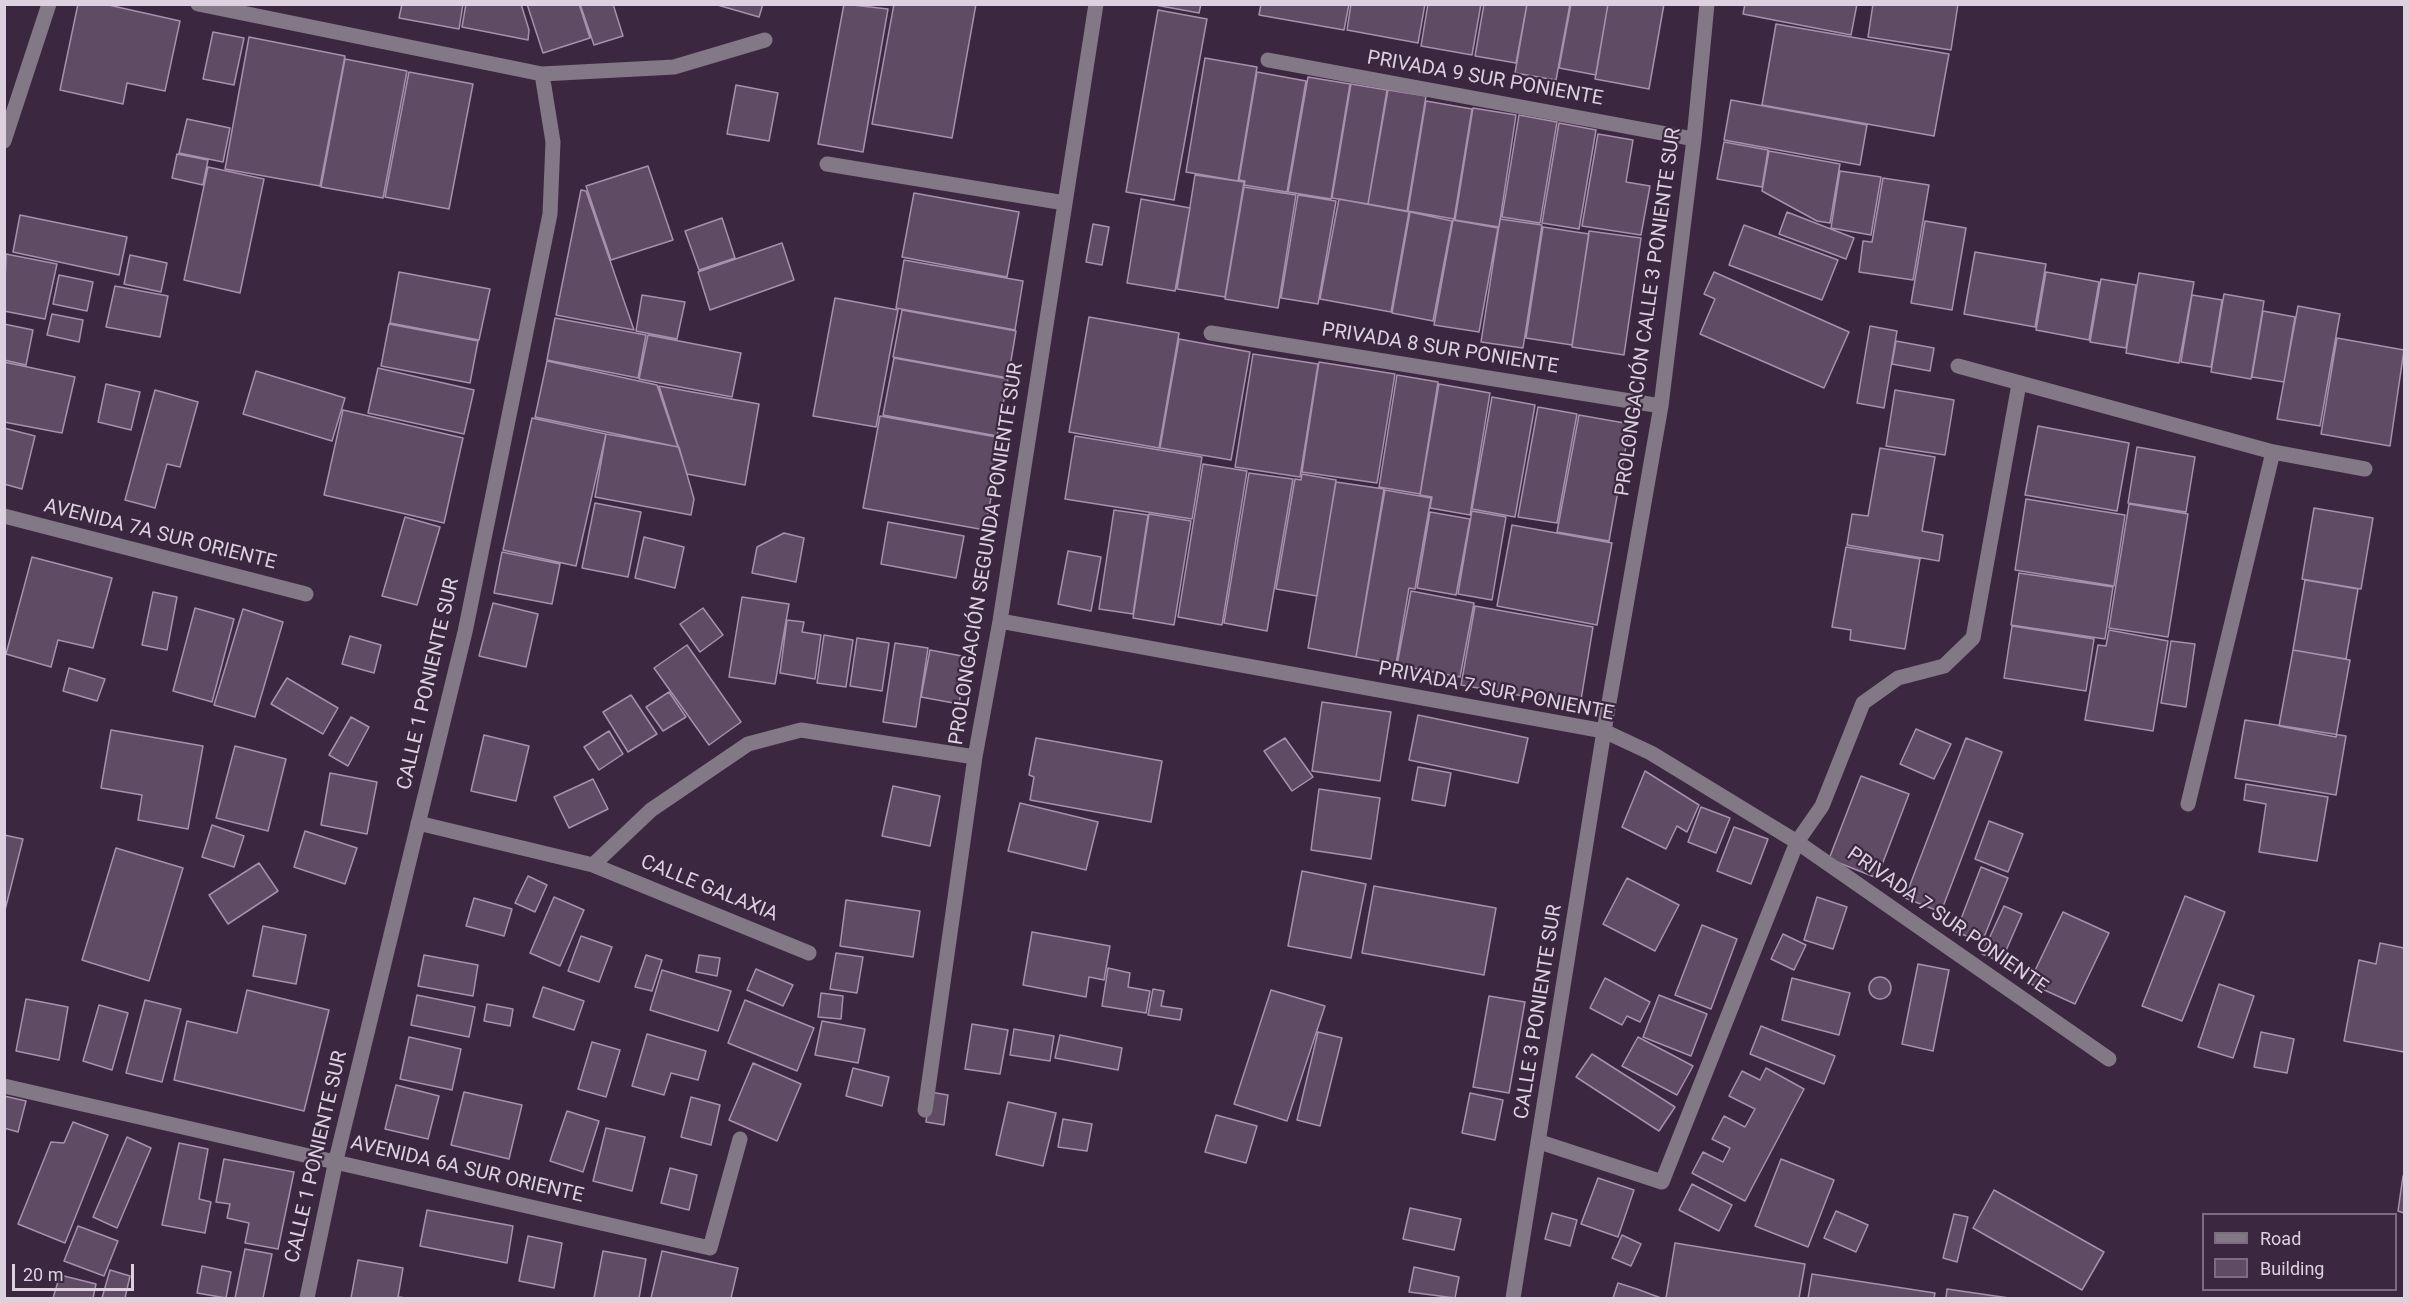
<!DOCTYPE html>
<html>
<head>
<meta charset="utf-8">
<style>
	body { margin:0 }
	#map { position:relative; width:2409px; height:1303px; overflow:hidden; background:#3b2840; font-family:Roboto,sans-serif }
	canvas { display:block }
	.frame { position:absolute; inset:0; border:6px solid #ddd1e0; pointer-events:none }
	.legend { position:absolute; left:2202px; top:1213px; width:195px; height:78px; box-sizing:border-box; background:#3b2840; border:2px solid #7c6c80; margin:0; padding:8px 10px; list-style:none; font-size:18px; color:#ddd1e0 }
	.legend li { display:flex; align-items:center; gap:12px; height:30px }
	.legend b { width:30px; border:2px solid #7c6c80 }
	.scale { position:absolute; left:12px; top:1264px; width:122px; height:27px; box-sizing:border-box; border:3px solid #ddd1e0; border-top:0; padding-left:8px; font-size:18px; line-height:21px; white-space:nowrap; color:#ddd1e0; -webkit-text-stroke:4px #3b2840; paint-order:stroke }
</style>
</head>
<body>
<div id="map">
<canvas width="2409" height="1303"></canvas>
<div class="frame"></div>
<ul class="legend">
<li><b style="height:8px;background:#837885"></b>Road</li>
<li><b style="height:16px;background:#604b65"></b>Building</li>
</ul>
<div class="scale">20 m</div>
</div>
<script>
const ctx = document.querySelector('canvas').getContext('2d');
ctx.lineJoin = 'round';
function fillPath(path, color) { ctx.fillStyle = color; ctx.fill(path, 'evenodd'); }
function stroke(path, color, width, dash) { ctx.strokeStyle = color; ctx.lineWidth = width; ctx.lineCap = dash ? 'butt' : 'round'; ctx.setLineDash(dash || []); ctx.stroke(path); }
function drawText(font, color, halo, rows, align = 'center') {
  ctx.font = font + ' Roboto,sans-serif'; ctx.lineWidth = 4.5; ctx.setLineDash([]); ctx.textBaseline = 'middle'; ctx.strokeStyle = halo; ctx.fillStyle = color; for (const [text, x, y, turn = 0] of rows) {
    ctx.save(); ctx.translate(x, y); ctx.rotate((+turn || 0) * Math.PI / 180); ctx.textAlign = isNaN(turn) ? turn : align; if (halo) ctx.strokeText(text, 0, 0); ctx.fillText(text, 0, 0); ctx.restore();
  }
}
const building = new Path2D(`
	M78,4H104L180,21L165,91L127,83L123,104L60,90Z
	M402,4H463L459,29L399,18Z
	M466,4H521L529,30L528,40L462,27Z
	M527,4H579L590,38L543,53Z
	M580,4H613L623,36L594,45Z
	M714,4H763L759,17Z
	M844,4L888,9L863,152L818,144Z
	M894,4H976L952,138L872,124Z
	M1150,4H1201L1199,13Z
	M1261,4H1349L1344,30L1259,15Z
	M1351,4H1425L1418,43L1347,30Z
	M1428,4H1481L1472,55L1421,46Z
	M1484,4H1527L1516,63L1475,56Z
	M1527,4H1570L1556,80L1515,73Z
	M1571,4H1608L1596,75L1559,68Z
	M1608,4H1664L1649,89L1595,79Z
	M1745,4H1857L1851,35L1743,14Z
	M1873,4H1958L1951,50L1868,37Z
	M1158,10L1207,19L1174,200L1126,192Z
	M1776,24L1949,54L1934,136L1762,105Z
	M213,32L244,38L234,85L203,79Z
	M249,37L345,56L320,186L225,169Z
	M1205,58L1257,67L1238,181L1186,172Z
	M345,59L407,71L383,198L321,187Z
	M409,72L473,84L449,209L385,197Z
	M1257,72L1306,81L1287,192L1244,185L1245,181L1239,180Z
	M1308,77L1350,84L1331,199L1288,192Z
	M1351,84L1387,90L1368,204L1332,198Z
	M736,85L778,93L769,141L727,134Z
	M1388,90L1426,96L1407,211L1368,204Z
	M1731,100L1867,125L1860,165L1724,140Z
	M1426,101L1472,109L1454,219L1408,211Z
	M1473,108L1516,115L1499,227L1455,220Z
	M1519,115L1557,122L1540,223L1502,217Z
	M187,119L230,128L223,162L179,153Z
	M1559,123L1596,130L1579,229L1542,223Z
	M1598,134L1633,140L1626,182L1650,186L1641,235L1582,226Z
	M1724,142L1768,150L1762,187L1717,179Z
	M1769,151L1840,164L1830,223L1817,221L1762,191Z
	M177,154L208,160L203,185L172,178Z
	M648,166L673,240L611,260L586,186Z
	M208,167L264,179L240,293L184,280Z
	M1840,171L1881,177L1871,235L1831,228Z
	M1195,175L1244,182L1225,297L1177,289Z
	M1883,178L1929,185L1913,280L1859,272L1863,241L1872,242Z
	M1244,187L1296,195L1278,308L1225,299Z
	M581,190L586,191L634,330L556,315Z
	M914,193L1019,212L1007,277L902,257Z
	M1298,195L1336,201L1318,304L1281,298Z
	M1141,199L1190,208L1175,291L1127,283Z
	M1339,199L1409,212L1391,312L1320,299Z
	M1410,212L1452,221L1433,321L1392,313Z
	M1787,212L1854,238L1846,259L1779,234Z
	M20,215L127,237L119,275L13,252Z
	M722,218L735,258L699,270L685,231Z
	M1500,219L1542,225L1523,348L1481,342Z
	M1453,220L1498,228L1479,332L1434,325Z
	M1925,221L1966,228L1952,310L1911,303Z
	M1093,224L1109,227L1102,265L1086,262Z
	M1744,225L1838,260L1822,300L1729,265Z
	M1543,227L1589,234L1572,345L1526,338Z
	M1589,231L1641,238L1624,355L1572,347Z
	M782,243L794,280L710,310L698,272Z
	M1975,252L2046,264L2035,327L1964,314Z
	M6,254L57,264L45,319L4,311Z
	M130,255L167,263L161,292L124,284Z
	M904,260L1023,281L1015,330L896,308Z
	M399,272L490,289L479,340L390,323Z
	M1714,272L1849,332L1824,388L1700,334L1715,299L1704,294Z
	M2046,272L2099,282L2089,340L2036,330Z
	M2139,273L2194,282L2179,363L2126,353Z
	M59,275L93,282L87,311L53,304Z
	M2101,279L2136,285L2126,348L2090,342Z
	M115,286L168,296L160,337L106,327Z
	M2224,294L2264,301L2251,379L2211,372Z
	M642,295L685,302L677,339L636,331Z
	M2192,295L2222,300L2211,367L2181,362Z
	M835,298L898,310L876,427L813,416Z
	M2298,306L2340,314L2320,426L2277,419Z
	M902,310L1016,331L1008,378L893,357Z
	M2263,311L2295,317L2284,382L2252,377Z
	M52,314L83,320L79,342L47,335Z
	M1089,317L1179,333L1159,448L1069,432Z
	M555,318L646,335L638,378L547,360Z
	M4,324L33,330L26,365L4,360Z
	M389,324L478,341L470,383L381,366Z
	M1870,326L1897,331L1884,408L1857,403Z
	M648,335L741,353L732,397L639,379Z
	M2337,338L2404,350L2390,446L2321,434Z
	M1179,339L1250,352L1231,460L1160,448Z
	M1896,341L1934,348L1930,371L1892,364Z
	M1253,354L1318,364L1300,477L1235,467Z
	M894,358L1008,379L997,436L883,415Z
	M547,361L657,385L678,447L535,417Z
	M4,362L75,377L62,433L4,422Z
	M1319,362L1395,374L1377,483L1302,472Z
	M378,368L474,390L464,434L368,413Z
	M256,371L345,398L332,441L243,414Z
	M1397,375L1438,382L1420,494L1379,487Z
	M106,384L140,392L131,430L98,422Z
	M1439,384L1490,393L1470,515L1430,508L1432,497L1420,495Z
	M659,386L759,404L745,485L687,474Z
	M155,390L198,402L180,467L167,464L155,508L125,500Z
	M1895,390L1954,400L1945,455L1886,446Z
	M1492,397L1535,405L1515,517L1472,509Z
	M1538,407L1577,414L1557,523L1518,517Z
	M343,410L463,438L444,523L324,495Z
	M1579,415L1630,424L1609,541L1557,532Z
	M880,416L1002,438L985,530L863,508Z
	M532,418L606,434L576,566L503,550Z
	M2038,426L2129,443L2117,511L2025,495Z
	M4,428L35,436L22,489L4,484Z
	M606,434L679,447L694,499L691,515L595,497Z
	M1075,436L1202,457L1192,519L1065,499Z
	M2137,447L2195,457L2186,512L2128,503Z
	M1880,448L1935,457L1922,531L1943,535L1939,561L1847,545L1852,514L1868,516Z
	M1203,464L1247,471L1222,625L1178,617Z
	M1249,473L1293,479L1267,631L1224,623Z
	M1302,474L1336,480L1317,596L1276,589L1295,479L1301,480Z
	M1336,482L1384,489L1356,657L1308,648Z
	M1385,490L1431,498L1415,589L1409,588L1396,664L1356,657Z
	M2026,499L2125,515L2114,586L2015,570Z
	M595,503L641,512L628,577L582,568Z
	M2129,504L2188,514L2168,637L2109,628Z
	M2314,508L2373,518L2361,589L2302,579Z
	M1114,510L1148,515L1133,614L1099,609Z
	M1472,511L1506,517L1492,600L1458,594Z
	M1430,512L1470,519L1456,595L1417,588Z
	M1149,514L1191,521L1174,625L1133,618Z
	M405,517L440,527L417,605L382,596Z
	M888,522L964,536L956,578L881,564Z
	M1512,525L1612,543L1597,625L1497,606Z
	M784,533L804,538L796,582L752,573L757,547Z
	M644,537L684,547L675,588L635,578Z
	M1846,547L1920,559L1905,649L1850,640L1851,630L1832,627Z
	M1068,551L1101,557L1091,611L1058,604Z
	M502,552L560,564L552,604L494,593Z
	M32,557L112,578L93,648L58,640L51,667L6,654Z
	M2019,573L2113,587L2105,639L2011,625Z
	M2305,580L2358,589L2346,659L2293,650Z
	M1411,591L1474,603L1460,677L1397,665Z
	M153,592L177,597L167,650L142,645Z
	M742,597L789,604L775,684L729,677Z
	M493,603L538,614L526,667L479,656Z
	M1475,606L1593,627L1580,706L1461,685Z
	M195,608L234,619L212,702L173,691Z
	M703,608L723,635L700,652L680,624Z
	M243,609L283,622L255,717L214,705Z
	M787,620L804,622L802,632L821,635L815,679L780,673Z
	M2012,626L2094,639L2086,691L2004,678Z
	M2109,630L2168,641L2153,731L2085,720L2098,645L2106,646Z
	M824,635L853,640L846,687L817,683Z
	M350,636L381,645L374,673L342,664Z
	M857,638L889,643L882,691L850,686Z
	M2171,641L2195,644L2186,707L2161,703Z
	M895,643L928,648L916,727L883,722Z
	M687,645L741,722L709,745L654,668Z
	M930,650L967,657L959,704L921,697Z
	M2293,650L2350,660L2336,737L2279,726Z
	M69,668L105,679L97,701L63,691Z
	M287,678L338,708L323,734L271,704Z
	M669,692L686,717L663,731L646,707Z
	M631,695L657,734L628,752L603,712Z
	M1322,702L1391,712L1380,781L1312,771Z
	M1418,715L1528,738L1518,783L1409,760Z
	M351,717L369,727L348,766L329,755Z
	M2245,720L2346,736L2336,795L2235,778Z
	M1916,729L1951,744L1934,779L1900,764Z
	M111,730L203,746L188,829L138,820L142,795L101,788Z
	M609,731L623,754L599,770L584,747Z
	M484,735L529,746L516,801L471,791Z
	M1036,738L1162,761L1151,822L1030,800L1034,777L1029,775Z
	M1285,738L1313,777L1292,791L1264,751Z
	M1966,738L2002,752L1941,912L1905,898Z
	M235,746L286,759L268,831L216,818Z
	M1418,767L1451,773L1445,806L1412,800Z
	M1645,771L1699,805L1687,832L1677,826L1666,849L1622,827Z
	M330,773L377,782L367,834L321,825Z
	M1861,776L1909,794L1877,878L1829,859Z
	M593,779L608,809L569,828L554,797Z
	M2246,784L2328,797L2317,861L2259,852L2266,804L2244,800Z
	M893,786L940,796L930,846L882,836Z
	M1319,789L1380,798L1371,859L1311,850Z
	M1020,803L1098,822L1086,870L1008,851Z
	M1701,807L1730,818L1716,853L1688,842Z
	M1989,821L2023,834L2008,872L1975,859Z
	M212,825L244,836L234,867L202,857Z
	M1734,827L1768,839L1751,884L1717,871Z
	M305,831L357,848L345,884L294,867Z
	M4,835L23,839L4,914Z
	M116,848L183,868L149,981L82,960Z
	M259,863L278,891L228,924L209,895Z
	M1981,867L2008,878L1982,942L1956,932Z
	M1302,871L1366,884L1351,958L1288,946Z
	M528,876L547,885L535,912L515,903Z
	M1627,878L1679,905L1655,951L1603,924Z
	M1374,886L1496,908L1484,975L1362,953Z
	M2185,896L2225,912L2182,1021L2142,1006Z
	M554,897L584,910L560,966L530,953Z
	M1817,897L1847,907L1833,949L1804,940Z
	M474,898L512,909L504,936L466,926Z
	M846,900L920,911L913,957L840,946Z
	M2004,906L2022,914L2001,962L1982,954Z
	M2063,912L2109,933L2075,1004L2029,983Z
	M1702,925L1737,939L1711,1009L1675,995Z
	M263,926L306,935L296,984L253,976Z
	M1032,932L1110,946L1104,980L1089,977L1086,997L1023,985Z
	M1783,934L1806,945L1794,970L1771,959Z
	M581,936L612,947L599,982L568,971Z
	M2380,943L2404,948V1052L2344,1041L2359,960L2376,964Z
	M836,953L863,957L857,993L830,989Z
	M424,955L478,965L473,996L418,986Z
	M646,955L662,960L652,991L635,987Z
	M699,955L720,958L717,976L696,972Z
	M1918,964L1949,970L1933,1051L1902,1044Z
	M1108,968L1130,973L1128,987L1150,991L1146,1013L1102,1006Z
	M756,969L793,985L783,1006L747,990Z
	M662,970L731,991L718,1031L650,1010Z
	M1869 988a11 11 0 1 1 22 0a11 11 0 1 1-22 0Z
	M1605,978L1650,1002L1640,1022L1627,1016L1622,1025L1590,1008Z
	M1792,978L1850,993L1839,1035L1782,1020Z
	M2219,984L2254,996L2233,1058L2198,1047Z
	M543,987L584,1001L574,1030L533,1017Z
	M1153,989L1164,991L1161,1006L1182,1009L1180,1020L1148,1015Z
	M247,990L329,1010L304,1111L174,1080L187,1021L237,1033Z
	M1271,990L1325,1006L1287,1121L1234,1104Z
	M821,993L843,996L841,1019L818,1017Z
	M417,995L475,1007L469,1037L411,1025Z
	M1659,995L1707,1014L1691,1056L1643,1037Z
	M1489,996L1525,1002L1509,1093L1473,1087Z
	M26,999L68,1007L59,1060L16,1051Z
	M145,1000L181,1009L162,1082L126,1073Z
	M745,1000L814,1028L797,1071L728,1043Z
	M487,1004L513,1009L510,1026L484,1021Z
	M99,1005L128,1013L112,1070L83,1061Z
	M822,1021L865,1029L858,1063L815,1055Z
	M972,1024L1008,1030L1000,1074L965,1069Z
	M1761,1026L1835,1056L1824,1084L1750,1054Z
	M1014,1029L1054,1036L1050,1061L1010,1055Z
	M1318,1032L1342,1038L1320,1126L1297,1120Z
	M2261,1032L2294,1039L2287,1073L2254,1067Z
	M647,1034L706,1051L698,1080L671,1073L664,1095L632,1086Z
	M1060,1035L1122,1048L1118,1070L1055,1058Z
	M409,1037L461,1049L452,1090L400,1079Z
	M1638,1037L1693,1066L1677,1095L1622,1066Z
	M592,1042L620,1050L606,1097L578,1089Z
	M1592,1054L1675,1107L1659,1131L1576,1077Z
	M753,1063L801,1084L777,1141L729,1120Z
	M853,1068L889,1077L882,1106L846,1096Z
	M1766,1068L1804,1089L1745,1201L1692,1173L1703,1152L1723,1162L1730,1148L1712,1139L1724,1116L1745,1127L1755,1109L1729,1096L1742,1071L1760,1080Z
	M396,1085L439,1096L428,1139L385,1129Z
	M464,1092L522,1105L509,1159L451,1145Z
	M930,1092L948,1095L944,1125L926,1122Z
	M1470,1093L1503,1100L1495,1140L1462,1133Z
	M4,1096L26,1101L18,1132L4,1128Z
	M691,1097L720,1105L711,1145L681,1137Z
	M1008,1102L1056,1113L1043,1166L996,1155Z
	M567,1111L599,1121L583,1172L550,1161Z
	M1216,1115L1257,1126L1246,1163L1205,1152Z
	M1063,1119L1092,1124L1087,1151L1058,1147Z
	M73,1122L108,1135L65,1243L18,1224L51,1142L64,1143Z
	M606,1128L645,1137L632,1191L593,1181Z
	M127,1137L151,1148L117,1228L93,1217Z
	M179,1143L208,1149L199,1199L211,1202L205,1233L162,1225Z
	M224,1159L294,1172L278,1249L245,1243L249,1223L227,1218L230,1204L216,1202Z
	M1781,1159L1834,1180L1808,1247L1755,1226Z
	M670,1168L697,1175L689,1210L661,1203Z
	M2403,1176H2404V1213L2398,1211Z
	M1598,1178L1634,1190L1618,1237L1581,1224Z
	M1692,1184L1732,1205L1719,1231L1679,1210Z
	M1994,1190L2104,1252L2082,1290L1973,1228Z
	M1410,1208L1461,1219L1454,1250L1403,1239Z
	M427,1210L513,1226L507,1263L420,1246Z
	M1836,1211L1868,1225L1856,1252L1824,1238Z
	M1552,1213L1577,1220L1570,1246L1545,1239Z
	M1954,1214L1968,1217L1957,1262L1943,1258Z
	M78,1226L118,1241L104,1276L64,1261Z
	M1622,1235L1641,1244L1631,1266L1612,1258Z
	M528,1236L562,1243L554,1288L519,1281Z
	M1675,1243L1805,1264L1799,1298H1666Z
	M245,1249L272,1254L263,1298H235Z
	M603,1251L646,1259L639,1298H594Z
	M662,1251L738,1268L731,1298H651Z
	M358,1260L403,1268L398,1297L406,1298H351Z
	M202,1266L231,1272L226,1298L197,1293Z
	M1414,1267L1459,1277L1455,1298L1409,1292Z
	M110,1270L130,1276L125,1298H102Z
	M1812,1274L1935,1293L1934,1298H1808Z
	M60,1275L96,1284L93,1298H53Z
	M1618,1283L1637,1289L1661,1298H1613Z
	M1947,1289L2009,1298H1946Z`);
const minor = new Path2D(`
	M198,4L542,74L674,67L765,40
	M1268,60L1694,139
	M4,141L49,4
	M827,164L1065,203
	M1211,333L1661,406
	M1958,366L2273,452L2365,469
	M4,516L306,594
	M1000,621L1604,731L1651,753L1797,842L2109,1059
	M2188,804L2273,452
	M418,823L593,865L651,810L748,744L801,730L975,757
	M593,865L809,953
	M4,1086L710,1248L740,1139
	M925,1110L975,757L1000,621L1096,4
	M1540,1142L1662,1182L1797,842L1822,806L1863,703L1898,678L1944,666L1973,638L2019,384
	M307,1298L336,1160L465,632L550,214L553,142L542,74
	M1513,1298L1604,731L1661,406L1694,139L1707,4`);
const streetNames = [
	["PRIVADA 9 SUR PONIENTE",1485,79,10],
	["PROLONGACIÓN CALLE 3 PONIENTE SUR",1649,312,-82],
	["PRIVADA 8 SUR PONIENTE",1440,349,9],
	["AVENIDA 7A SUR ORIENTE",160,535,14],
	["PROLONGACIÓN SEGUNDA PONIENTE SUR",987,554,-81],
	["CALLE 1 PONIENTE SUR",429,684,-77],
	["PRIVADA 7 SUR PONIENTE",1496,692,11],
	["CALLE GALAXIA",709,889,22],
	["PRIVADA 7 SUR PONIENTE",1947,921,35],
	["CALLE 3 PONIENTE SUR",1539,1012,-81],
	["CALLE 1 PONIENTE SUR",317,1157,-77],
	["AVENIDA 6A SUR ORIENTE",467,1170,13]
];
fillPath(building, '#604b65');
stroke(building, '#a790ad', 1.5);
stroke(minor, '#837885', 15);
drawText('20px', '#ddd1e0', '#3b2840', streetNames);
</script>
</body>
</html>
